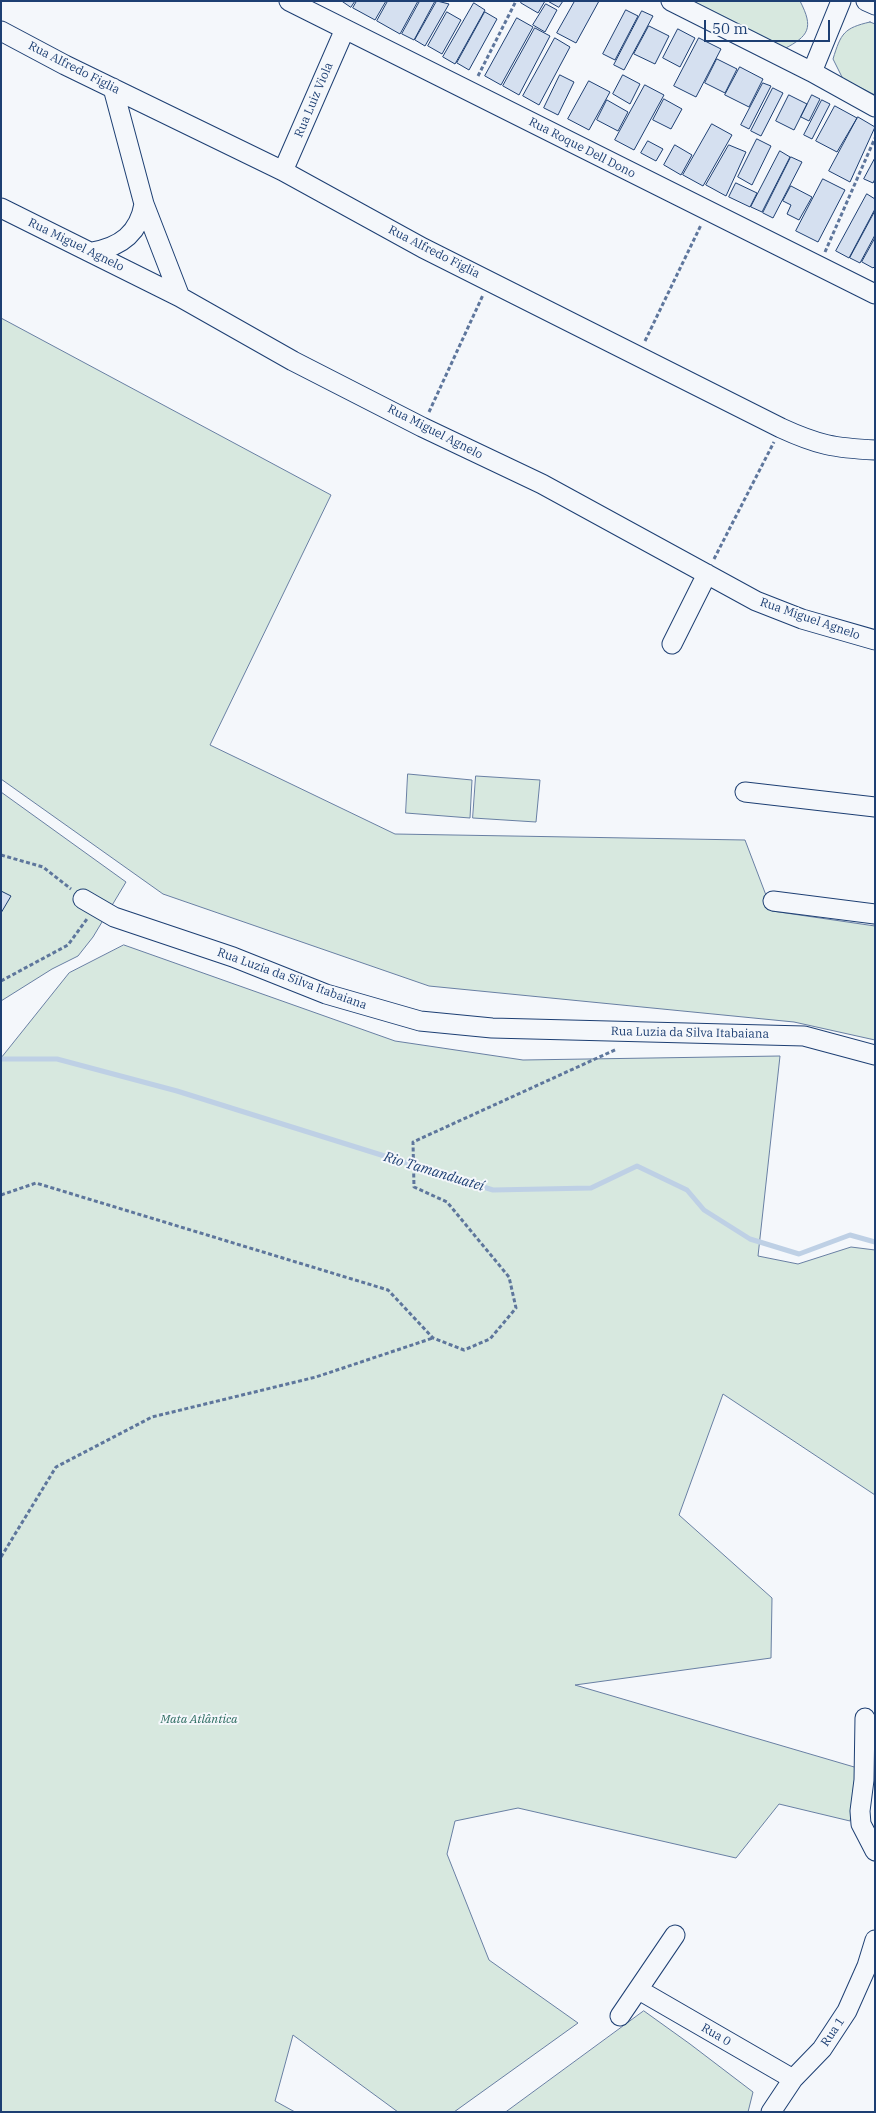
<!DOCTYPE html>
<html>
<head>
<meta charset="utf-8">
<style>
	body { margin:0 }
	#map { position:relative; width:876px; height:2113px; overflow:hidden; background:#f4f7fb; font-family:"IBM Plex Serif",serif }
	canvas { display:block }
	.frame { position:absolute; inset:0; border:2px solid #1d3f73; pointer-events:none }
	.scale { position:absolute; left:704px; top:20px; width:126px; height:22px; box-sizing:border-box; border:2px solid #1d3f73; border-top:0; padding-left:6px; font-size:15px; line-height:18px; white-space:nowrap; color:#1d3f73; -webkit-text-stroke:4px #f4f7fb; paint-order:stroke }
</style>
</head>
<body>
<div id="map">
<canvas width="876" height="2113"></canvas>
<div class="frame"></div>
<div class="scale">50 m</div>
</div>
<script>
const ctx = document.querySelector('canvas').getContext('2d');
ctx.lineJoin = 'round';
function fillPath(path, color) { ctx.fillStyle = color; ctx.fill(path, 'evenodd'); }
function stroke(path, color, width, dash) { ctx.strokeStyle = color; ctx.lineWidth = width; ctx.lineCap = dash ? 'butt' : 'round'; ctx.setLineDash(dash || []); ctx.stroke(path); }
function drawText(font, color, halo, rows, align = 'center') {
  ctx.font = font + ' "IBM Plex Serif",serif'; ctx.lineWidth = 4; ctx.setLineDash([]); ctx.textBaseline = 'middle'; ctx.strokeStyle = halo; ctx.fillStyle = color; for (const [text, x, y, turn = 0] of rows) {
    ctx.save(); ctx.translate(x, y); ctx.rotate((+turn || 0) * Math.PI / 180); ctx.textAlign = isNaN(turn) ? turn : align; if (halo) ctx.strokeText(text, 0, 0); ctx.fillText(text, 0, 0); ctx.restore();
  }
}
const green = new Path2D(`
	M687,1H800C814,28 809,36 784,49Z
	M870,22L875,24V95L843,79L833,59C841,33 844,28 870,22Z
	M1,318L331,495L210,745L395,834L745,840L772,911L875,926V1040L794,1022L429,986L163,894L1,779Z
	M408,774L472,780L470,818L406,813Z
	M476,776L540,780L536,822L473,818Z
	M1,792L126,882L93,937L78,956L52,969L1,1001Z
	M124,945L395,1041L523,1060L780,1056L758,1256L798,1264L851,1247L875,1250V1495L723,1394L679,1515L772,1598L771,1658L575,1685L861,1769L850,1821L779,1804L736,1858L518,1808L455,1821L447,1854L489,1960L578,2023L454,2112H398L293,2035L275,2101L295,2112H1V1058L69,973Z
	M644,2011L690,2044L753,2092L748,2112H506Z`);
const stream = new Path2D(`
	M1,1059H57L177,1091L493,1190L591,1188L637,1166L687,1190L704,1210L750,1239L799,1254L850,1235L875,1242`);
const building = new Path2D(`
	M342,1H355L351,7Z
	M357,1H386L375,20L353,8Z
	M388,1H418L400,34L377,21Z
	M420,1H435L414,40L402,34Z
	M437,1L449,4L425,46L415,40Z
	M522,1H545L538,13L521,3Z
	M548,1H563L559,7Z
	M575,1H599L576,43L557,33Z
	M474,3L485,10L455,64L443,57Z
	M546,4L557,10L545,32L533,25Z
	M626,10L638,16L615,60L603,54Z
	M642,11L653,16L624,70L614,65Z
	M447,12L461,20L442,54L428,46Z
	M485,12L497,19L469,70L457,63Z
	M517,18L533,27L501,85L485,76Z
	M649,26L669,36L655,64L634,54Z
	M535,28L550,36L519,95L503,86Z
	M678,29L695,38L680,67L663,58Z
	M555,38L570,47L539,105L523,96Z
	M699,38L721,49L696,97L674,86Z
	M717,59L737,69L725,93L705,83Z
	M740,67L763,79L749,107L725,95Z
	M560,75L574,82L558,115L544,108Z
	M623,75L640,84L630,104L613,94Z
	M589,81L610,92L589,130L568,119Z
	M763,83L771,86L749,129L741,125Z
	M645,85L664,95L634,150L615,140Z
	M773,88L783,93L761,136L751,131Z
	M789,95L807,104L794,130L776,121Z
	M812,95L820,99L809,121L801,117Z
	M664,99L682,109L671,129L653,120Z
	M607,100L628,112L618,131L597,120Z
	M822,100L830,104L812,139L804,135Z
	M835,106L857,118L837,152L816,141Z
	M858,117L875,127L850,182L829,171Z
	M712,124L732,135L703,186L683,175Z
	M757,139L771,146L752,185L738,177Z
	M648,141L663,149L656,161L641,153Z
	M675,145L692,155L681,175L664,165Z
	M729,145L746,152L726,196L706,185Z
	M780,151L790,157L762,212L751,207Z
	M791,157L802,162L773,218L763,213Z
	M875,158V179L873,183L864,179Z
	M823,179L845,190L818,242L796,231Z
	M736,183L757,193L750,207L729,197Z
	M791,186L812,197L799,220L787,214L791,205L783,201Z
	M867,194L875,199V209L849,258L836,251Z
	M875,211V235L860,263L850,258Z
	M875,238V266L873,268L862,262Z
	M1,891L11,896L1,913Z`);
const path = new Path2D(`
	M478,76L516,1
	M825,252L875,138
	M645,341L701,225
	M429,412L483,295
	M714,559L774,442
	M1,855L43,867L71,889
	M1,981L68,945L87,919
	M1,1195L36,1183L388,1290L433,1338L464,1350L490,1339L516,1308L509,1277L447,1202L414,1187L413,1142L617,1049
	M1,1557L56,1467L152,1417L316,1377L433,1338`);
const minor = new Path2D(`
	M289,1L875,294
	M671,1L812,72L875,107
	M866,1L875,5
	M1,31L65,65L283,171L423,248L781,428C818,445 834,448 875,450
	M812,72L841,1
	M113,88L144,204L180,297
	M283,171L345,29
	M1,208L180,297L293,361L422,427L542,484L756,601L802,619L875,640
	M92,252C120,247 139,234 144,204
	M672,644L707,574
	M745,792L875,807
	M83,899L114,917L233,957L326,994L420,1021L492,1028L804,1036L875,1055
	M773,901L875,914
	M865,1718L864,1780L860,1811L861,1824L875,1851
	M639,1990L793,2079
	M620,2016L675,1935
	M771,2112L793,2079L822,2049L847,2011L867,1966L875,1940`);
const streetNames = [
	["Rua Alfredo Figlia",74,68,27],
	["Rua Luiz Viola",314,100,-67],
	["Rua Roque Dell Dono",582,148,27],
	["Rua Miguel Agnelo",76,245,26],
	["Rua Alfredo Figlia",434,252,27],
	["Rua Miguel Agnelo",435,432,27],
	["Rua Miguel Agnelo",810,619,19],
	["Rua Luzia da Silva Itabaiana",292,979,20],
	["Rua Luzia da Silva Itabaiana",690,1033,1],
	["Rua 1",833,2032,-56],
	["Rua 0",716,2035,30]
];
const parkNames = [
	["Mata Atlântica",199,1720]
];
const waterNames = [
	["Rio Tamanduateí",434,1172,17]
];
fillPath(green, '#d7e8df');
stroke(green, '#687fa3', 1);
stroke(stream, '#bed0e5', 5);
fillPath(building, '#d5e0f0');
stroke(building, '#1d3f73', 1);
stroke(minor, '#1d3f73', 21);
stroke(path, '#5e769c', 3, [4, 2.5]);
stroke(minor, '#f4f7fb', 19);
drawText('12px', '#1d3f73', '#f4f7fb', streetNames);
drawText('italic 12px', '#2c6c60', '#f4f7fb', parkNames);
drawText('italic 14px', '#1d3f73', '#f4f7fb', waterNames);
</script>
</body>
</html>
